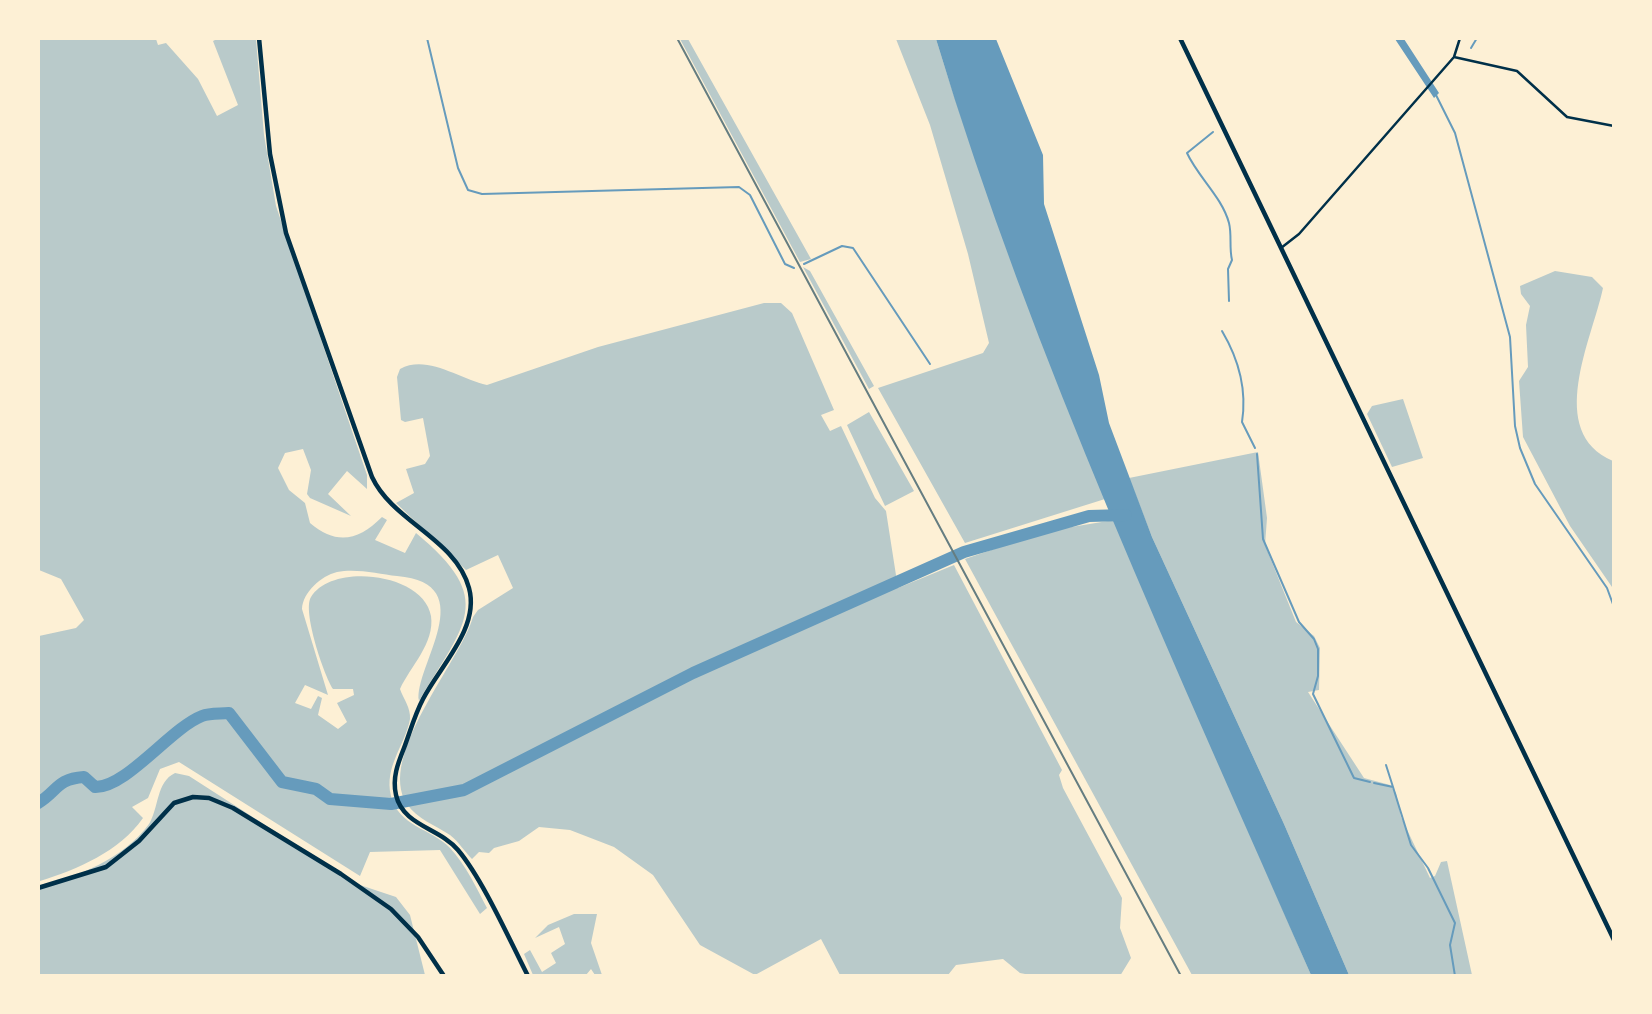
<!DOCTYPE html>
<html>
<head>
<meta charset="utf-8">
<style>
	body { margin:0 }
	#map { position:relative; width:1652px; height:1014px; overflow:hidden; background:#fdf0d5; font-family:"PT Sans Narrow",sans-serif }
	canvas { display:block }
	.frame { position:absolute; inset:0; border:40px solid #fdf0d5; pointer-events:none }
</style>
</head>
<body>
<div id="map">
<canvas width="1652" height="1014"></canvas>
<div class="frame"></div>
</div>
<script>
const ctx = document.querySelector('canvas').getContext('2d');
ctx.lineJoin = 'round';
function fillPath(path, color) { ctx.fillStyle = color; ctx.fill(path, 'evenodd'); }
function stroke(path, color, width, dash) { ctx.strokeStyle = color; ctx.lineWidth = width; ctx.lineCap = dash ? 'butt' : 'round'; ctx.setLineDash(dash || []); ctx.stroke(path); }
const green = new Path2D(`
	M219,38L256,39L264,135L276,206L352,431L367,475V489L347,471L328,494L351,516L310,498L307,494L311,470L303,449L285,453L278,468L289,490L305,503L310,523C337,546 359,540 382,517L387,520L375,540L405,553L416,533C497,600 465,623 419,701C413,668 484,583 397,576C379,574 356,568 337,572C321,576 303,592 302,609L328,695L305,685L295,703L311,709L318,696L322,698L318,715L338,729L347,722L337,703L354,695L353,689H333C324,675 302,611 311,597C332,562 424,573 431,616C435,643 410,667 400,689C403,698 411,708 410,719C405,746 384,766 391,796C398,826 432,829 450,848C466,865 477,889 487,908L480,914L440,850L370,852L360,876L179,762L160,769L148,798L132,807L143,818C119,852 78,869 40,881L38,877L39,636L76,628L84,620L61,579L39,570L38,39H156L158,45L166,43L198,79L217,116L238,105L213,41Z
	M680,39H688L811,259L800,262Z
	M896,39H936C984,195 1045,346 1105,499L965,543L878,388L983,353L989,343L968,254L930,125Z
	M803,267L810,271L874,386L869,389Z
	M1555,271L1592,277L1603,288C1592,340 1545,432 1613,461V597L1612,587L1570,526L1523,437L1519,381L1528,367L1526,325L1530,306L1521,294L1520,286Z
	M764,303H781L792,313L834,410L821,415L830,431L841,426L875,498L886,511L898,588L954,565L1062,770L1059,775L1063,788L1122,898L1120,928L1131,958L1120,976L1030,975L1020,973L1003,959L956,965L948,975H840L821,939L755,975L700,945L653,875L614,847L570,830L539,827L519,841L494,848L489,853L479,852L472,859C464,851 459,842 450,835C435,825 417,819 407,804C376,757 460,662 473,617L478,610L513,588L498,555L466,570L396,503L414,493L406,469L425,464L430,456L423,418L405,422L401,420L397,377L400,369C427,354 459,379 487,385L598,347Z
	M1403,399L1423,458L1392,467L1367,414L1372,406Z
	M869,412L914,491L885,506L847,425Z
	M1258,452L1267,518L1265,545L1296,622L1314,636L1320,648L1319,690L1308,692L1364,778L1390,785L1396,793L1401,817L1430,878L1435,876L1441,862L1447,861L1472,975H1349L1284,824L1152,537L1129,478Z
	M1114,520L1311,975H1192L965,559L1047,531Z
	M175,773L189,776L357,884L396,897L410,915L425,975L39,976V888C77,876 124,859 149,824C159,808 156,782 175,773Z
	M574,914H597L591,943L602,975H595L591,969L586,975H533L524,954L530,950L542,972L556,963L551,953L565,944L559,927L535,938L548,925Z`);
const water = new Path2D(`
	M936,39H996L1043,155L1044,204L1099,375L1109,423L1152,537L1284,824L1349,975H1311C1177,668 1033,361 936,39Z
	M1395,39H1404L1439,93L1434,98Z`);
const stream = new Path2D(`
	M427,38L458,168L468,190L482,194L739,187L750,195L785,264L794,268
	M1471,48L1477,38
	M1436,95L1455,133L1510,337L1515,426L1520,448L1535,484L1607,588L1614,607
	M1213,132L1187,153C1198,177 1222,197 1229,223C1232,235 1229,248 1232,260L1228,269L1229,301
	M804,264L842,246L853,248L930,364
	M1222,331C1238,358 1247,390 1242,422L1255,448
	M1257,454L1263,539L1299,622L1314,639L1318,649V676L1313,694L1354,778L1370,782
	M1386,765L1393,787
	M1374,783L1393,787L1411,845L1428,868L1455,923L1450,945L1455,976`);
const river = new Path2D(`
	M38,803C58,791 56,779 84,777L95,787C126,788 171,728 202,716C210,713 220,714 229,713L282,782L316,789L330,799L391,804L464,790L693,673L964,552L1089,516L1126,515`);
const minor = new Path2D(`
	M1454,57L1517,71L1567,117L1614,126
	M1281,248L1299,234L1454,57L1460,38`);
const primary = new Path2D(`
	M259,38L270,154L286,233L372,477C393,522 456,539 469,588C480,628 440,666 423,699C415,714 410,732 404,748C398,763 392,778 396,795C403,826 440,828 458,850C483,880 509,939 528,976
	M1180,38L1614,940
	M38,888L106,867L139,841L174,803L193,797L209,798L233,808L341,874L391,909L418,937L444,976`);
const rail = new Path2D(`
	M677,38L1181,976`);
fillPath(green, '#b9caca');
fillPath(water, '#669bbc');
stroke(stream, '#669bbc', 2);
stroke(river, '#669bbc', 12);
stroke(minor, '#003049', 2.5);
stroke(primary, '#003049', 4.5);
stroke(rail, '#657d81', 2);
</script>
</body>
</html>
